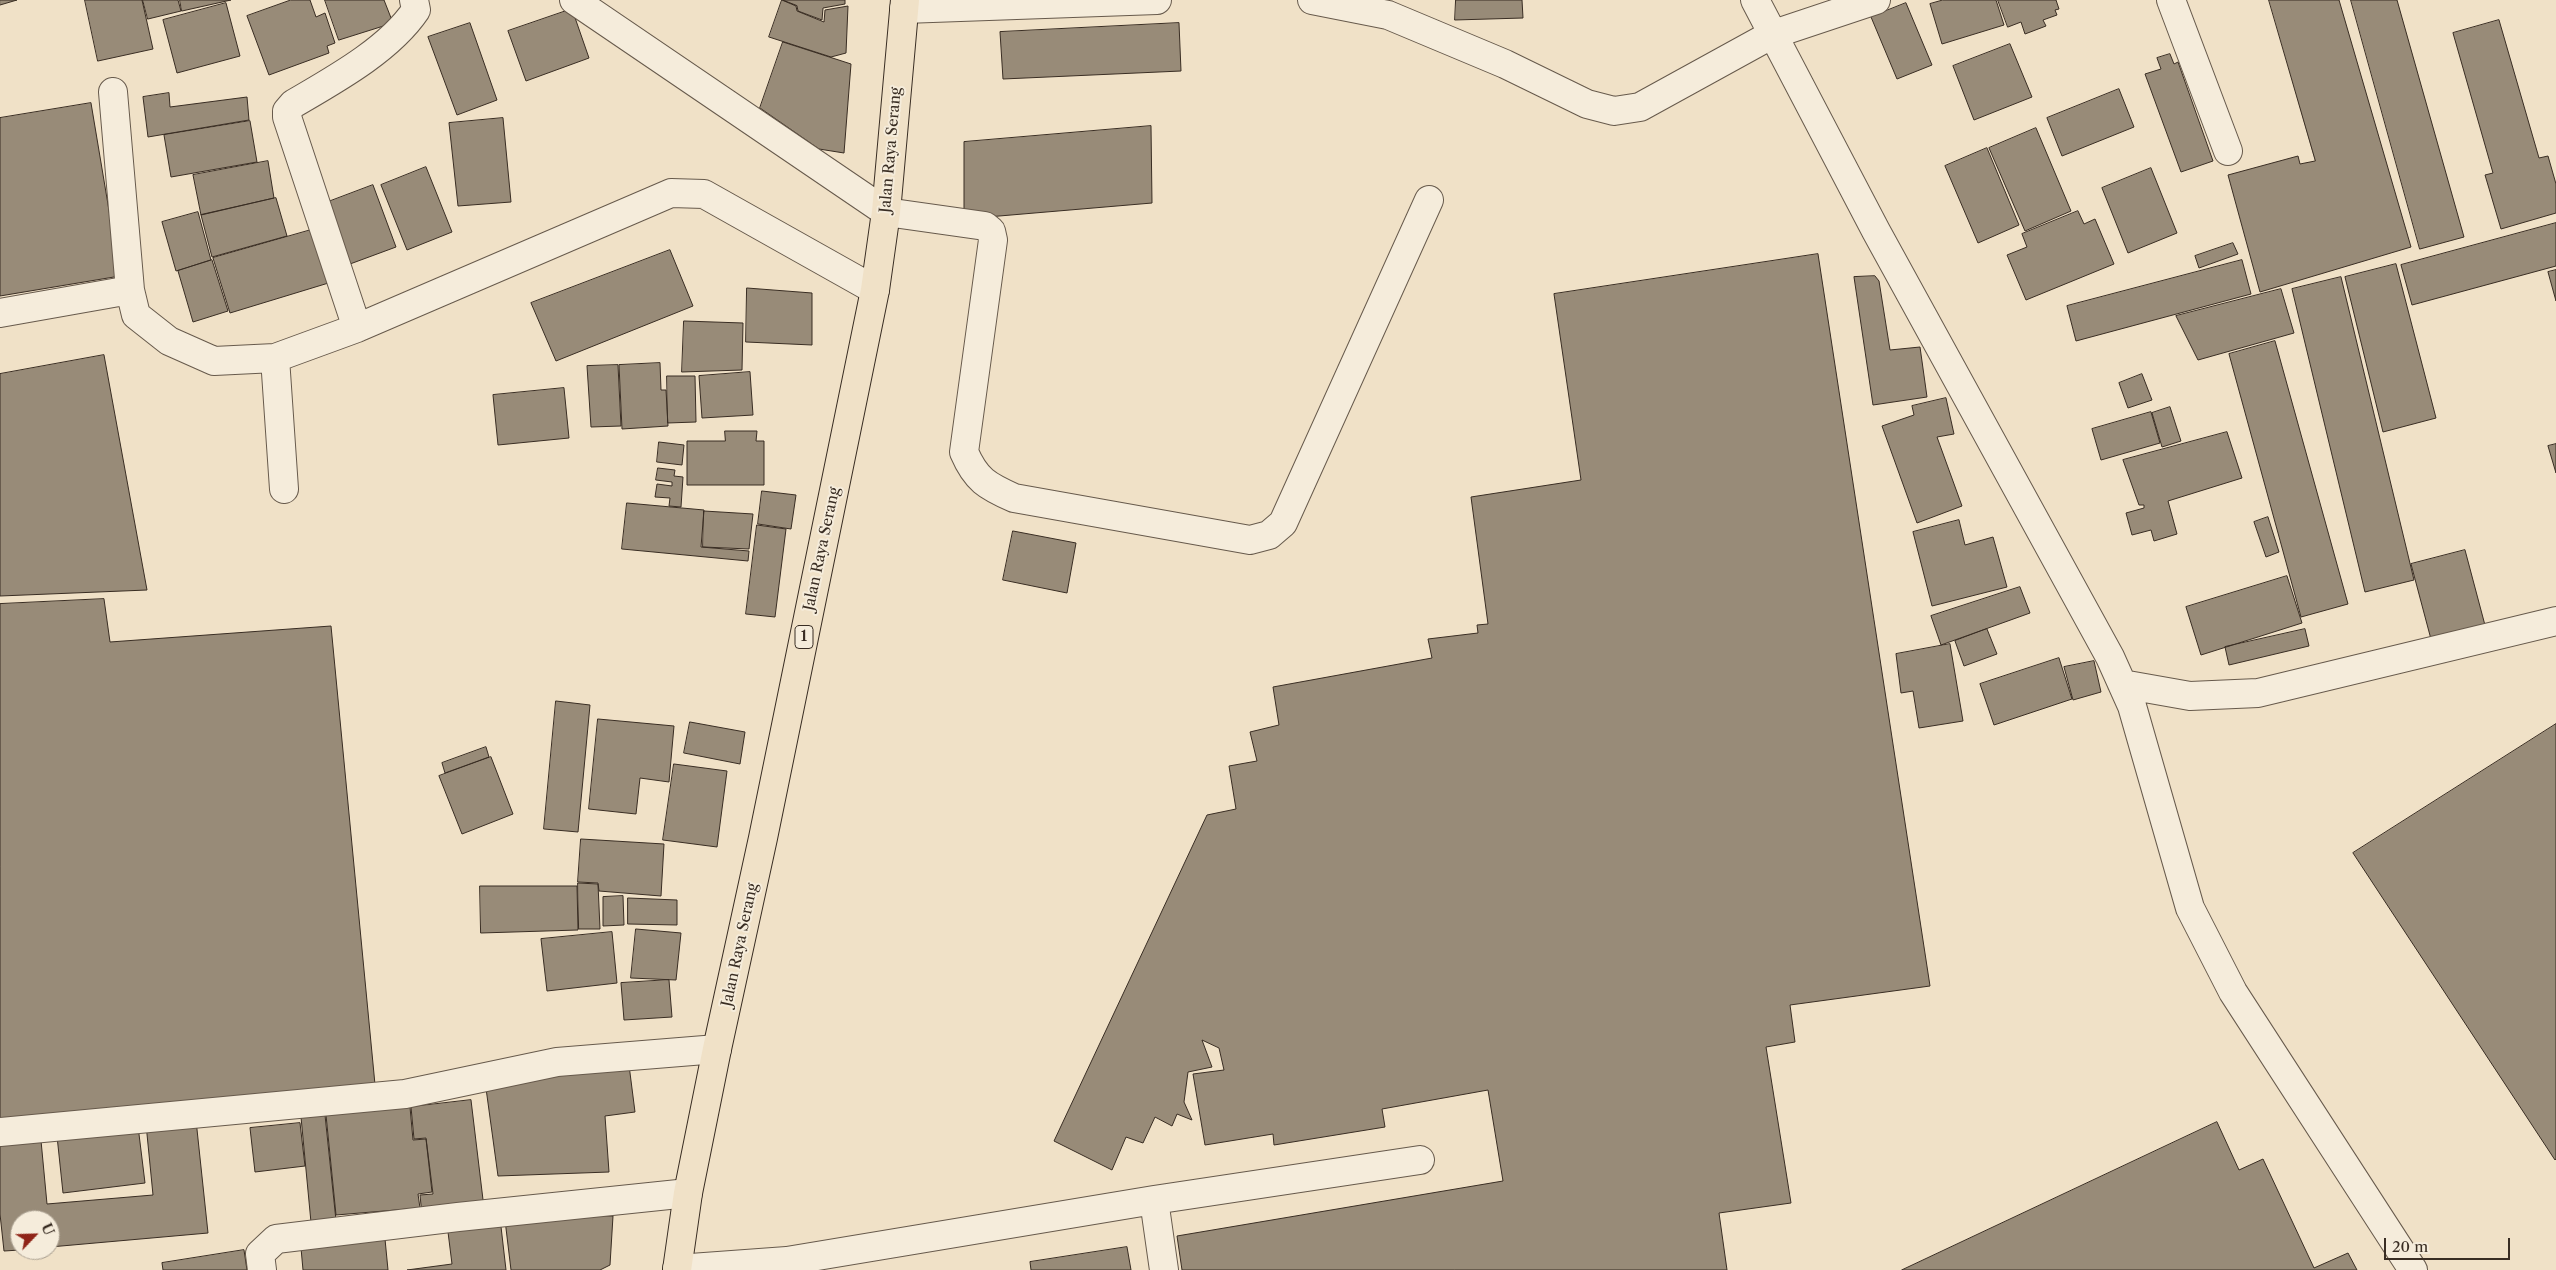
<!DOCTYPE html>
<html>
<head>
<meta charset="utf-8">
<style>
	body { margin:0 }
	#map { position:relative; width:2556px; height:1270px; overflow:hidden; background:#f0e1c7; font-family:"Libre Caslon Text",serif }
	canvas { display:block }
	.north { position:absolute; left:10px; top:1210px; width:50px; height:50px; box-sizing:border-box; background:#f5ecdb; border:1px solid #aaa091; border-radius:50%; rotate:66deg; font-size:14px; font-weight:700; line-height:20px; text-align:center; color:#392d23 }
	.north::after { content:''; display:block; margin:auto; width:18px; height:22px; background:#8f2418; clip-path:polygon(50% 0,100% 100%,50% 72%,0 100%) }
	.scale { position:absolute; left:2384px; top:1238px; width:126px; height:22px; box-sizing:border-box; border:2px solid #392d23; border-top:0; padding-left:6px; font-size:15px; line-height:18px; white-space:nowrap; color:#392d23; -webkit-text-stroke:4px #f5ecdb; paint-order:stroke }
</style>
</head>
<body>
<div id="map">
<canvas width="2556" height="1270"></canvas>
<div class="north">U</div>
<div class="scale">20 m</div>
</div>
<script>
const ctx = document.querySelector('canvas').getContext('2d');
ctx.lineJoin = 'round';
function fillPath(path, color) { ctx.fillStyle = color; ctx.fill(path, 'evenodd'); }
function stroke(path, color, width, dash) { ctx.strokeStyle = color; ctx.lineWidth = width; ctx.lineCap = dash ? 'butt' : 'round'; ctx.setLineDash(dash || []); ctx.stroke(path); }
function drawText(font, color, halo, rows, align = 'center') {
  ctx.font = font + ' "Libre Caslon Text",serif'; ctx.lineWidth = 4; ctx.setLineDash([]); ctx.textBaseline = 'middle'; ctx.strokeStyle = halo; ctx.fillStyle = color; for (const [text, x, y, turn = 0] of rows) {
    ctx.save(); ctx.translate(x, y); ctx.rotate((+turn || 0) * Math.PI / 180); ctx.textAlign = isNaN(turn) ? turn : align; if (halo) ctx.strokeText(text, 0, 0); ctx.fillText(text, 0, 0); ctx.restore();
  }
}
const building = new Path2D(`
	M0,0H17L0,5Z
	M85,0H142L153,49L98,61Z
	M143,0H178L181,11L148,19Z
	M180,0H231L182,11Z
	M291,0H310L316,17L325,13L335,43L327,46L329,53L269,75L247,16Z
	M325,0H384L393,23L339,40Z
	M782,0L796,6L797,11L824,22L825,10L848,6L846,53L831,57L769,37Z
	M783,0H845V4L823,8L822,20L798,11L797,6Z
	M1456,0H1522L1523,18L1455,20Z
	M1943,0H1996L2004,25L1942,44L1930,4Z
	M1998,0H2056L2059,9L2055,10L2057,15L2043,20L2046,26L2025,34L2021,22L2008,27Z
	M2269,0H2339L2411,247L2260,292L2228,175L2298,156L2300,164L2315,161Z
	M2351,0H2397L2464,237L2420,249Z
	M226,3L240,56L177,73L163,20Z
	M1906,3L1932,65L1897,79L1871,17Z
	M572,9L589,58L526,81L508,31Z
	M2499,20L2539,158L2548,156L2556,184V213L2501,229L2485,175L2493,173L2453,33Z
	M470,23L497,100L457,115L428,37Z
	M1179,23L1181,71L1003,79L1000,32Z
	M783,42L851,64L844,153L819,149L760,108Z
	M2010,44L2032,97L1974,120L1953,66Z
	M2170,54L2174,64L2178,62L2213,161L2181,172L2145,74L2161,69L2157,58Z
	M2119,89L2134,127L2062,156L2047,118Z
	M169,93L170,107L247,97L249,120L148,137L143,97Z
	M91,103L120,276L0,296V118Z
	M503,118L511,202L458,206L449,123Z
	M250,121L257,162L171,177L164,135Z
	M1151,126L1152,203L964,219V142Z
	M2036,128L2071,211L2025,231L1989,148Z
	M1987,148L2019,225L1978,243L1945,166Z
	M268,161L274,198L201,215L193,175Z
	M426,167L452,232L407,250L381,185Z
	M2151,168L2177,233L2128,253L2102,188Z
	M373,185L396,247L350,264L328,202Z
	M276,198L287,236L212,257L201,215Z
	M2078,211L2084,224L2095,219L2114,264L2026,300L2007,255L2027,247L2022,234Z
	M198,212L211,260L176,271L162,222Z
	M2556,223V266L2412,305L2401,265Z
	M318,228L335,281L230,313L213,258Z
	M2233,243L2238,254L2199,268L2195,256Z
	M670,250L693,306L556,361L531,303Z
	M1818,254L1930,986L1790,1005L1795,1042L1766,1047L1791,1203L1719,1213L1727,1270H1182L1177,1236L1503,1181L1488,1090L1382,1109L1385,1127L1274,1145L1273,1134L1205,1145L1193,1074L1224,1070L1219,1048L1202,1040L1212,1067L1188,1072L1184,1102L1192,1120L1177,1114L1172,1126L1155,1117L1143,1143L1126,1137L1112,1170L1054,1141L1207,815L1236,809L1229,766L1257,761L1250,732L1279,725L1273,687L1432,658L1428,639L1478,633L1477,625L1488,624L1471,497L1581,480L1554,294Z
	M212,260L228,311L193,322L178,271Z
	M2242,260L2251,294L2076,341L2067,306Z
	M2396,264L2436,418L2383,432L2345,277Z
	M2556,270V301L2548,272Z
	M1875,276L1879,281L1890,350L1920,347L1927,397L1873,405L1854,277Z
	M2341,277L2414,580L2365,592L2292,289Z
	M747,288L812,293V345L746,342Z
	M2281,289L2294,333L2198,360L2176,316Z
	M684,321L743,323L742,370L682,372Z
	M2275,341L2348,604L2301,617L2229,354Z
	M104,355L147,590L0,596V374Z
	M660,363L661,390H666L668,426L622,429L619,365Z
	M618,365L621,426L591,427L587,366Z
	M750,372L753,415L702,418L699,376Z
	M2142,374L2152,400L2128,408L2119,383Z
	M667,376H695L696,422L668,423Z
	M564,388L569,438L498,445L493,395Z
	M1946,398L1954,434L1937,437L1962,506L1917,523L1882,426L1914,415L1912,406Z
	M2170,407L2181,441L2162,447L2152,413Z
	M2151,412L2160,443L2101,460L2092,429Z
	M725,431H757L756,441H764V485H687V441H725Z
	M2227,432L2242,478L2168,501L2177,534L2154,541L2151,530L2132,535L2126,513L2144,508V505H2139L2123,460Z
	M659,442L684,445L682,465L657,462Z
	M2556,444V473L2548,446Z
	M658,468L675,470L674,476L683,477L681,507L669,506L670,498L655,497L657,484L672,486V482L656,480Z
	M762,491L796,495L791,529L758,524Z
	M627,503L704,510L701,547L749,551L748,561L622,549Z
	M704,511L753,514L749,549L703,547Z
	M2268,517L2279,552L2266,557L2254,522Z
	M1959,520L1965,545L1993,537L2007,587L1932,606L1913,532Z
	M757,525L786,529L775,617L746,614Z
	M1013,531L1076,543L1067,593L1003,580Z
	M2465,550L2486,629L2432,643L2411,564Z
	M2287,576L2302,623L2201,655L2186,607Z
	M2020,587L2030,613L1941,645L1931,616Z
	M104,599L110,642L331,626L376,1095L0,1129V604Z
	M1987,629L1997,654L1964,666L1955,641Z
	M2305,629L2309,646L2229,665L2225,647Z
	M1950,644L1963,721L1919,728L1913,691L1901,693L1896,654Z
	M2059,658L2072,699L1994,725L1980,684Z
	M2094,661L2101,692L2073,700L2064,667Z
	M556,701L590,705L578,832L544,829Z
	M598,719L674,726L669,782L640,778L636,814L589,809Z
	M690,722L745,732L740,764L684,753Z
	M2556,724V1159L2555,1160L2353,853Z
	M486,747L489,757L445,773L442,763Z
	M491,757L513,814L462,834L439,776Z
	M674,764L727,771L717,847L663,840Z
	M581,839L664,844L661,896L599,891L598,883L578,882Z
	M578,883L598,884L600,929H579Z
	M480,886H577L578,930L481,933Z
	M623,896L624,925L603,926V897Z
	M628,898L677,900V925L628,924Z
	M636,929L681,933L676,980L631,978Z
	M612,932L617,983L547,991L541,939Z
	M669,980L672,1017L624,1020L621,983Z
	M629,1065L635,1112L605,1116L609,1172L498,1176L485,1081Z
	M471,1100L484,1208L422,1215L420,1195L433,1194L426,1138L414,1139L411,1107Z
	M410,1107L413,1140L426,1139L432,1192L418,1194L420,1208L336,1215L326,1115Z
	M325,1115L337,1230L312,1233L301,1117Z
	M196,1120L208,1233L50,1247V1220H20V1250L4,1251L0,1214V1134L40,1130L47,1204L153,1195L146,1124Z
	M2217,1122L2239,1170L2263,1159L2314,1268L2348,1253L2357,1270H1902Z
	M300,1123L305,1166L255,1172L250,1128Z
	M138,1126L145,1183L63,1193L57,1136Z
	M555,1214L613,1216L610,1265L600,1270H511L505,1220Z
	M500,1218L506,1270H407L452,1264L447,1224Z
	M385,1239L388,1270H303L301,1248Z
	M1127,1247L1131,1270H1031L1030,1262Z
	M244,1250L247,1270H163L162,1263Z`);
const minor = new Path2D(`
	M574,0L886,212L985,226L991,231L993,240L964,452C976,480 987,486 1014,498L1250,540L1269,535L1283,523L1429,200
	M1312,0L1388,15L1505,64L1587,104L1614,111L1640,107L1771,35L1876,0
	M1755,0L1876,231L2110,657L2132,706L2190,908L2233,992L2413,1270
	M2171,0L2228,151
	M904,9L1157,0
	M113,92L130,290L136,315L169,341L214,361L275,358L357,328L671,193L704,194L875,290
	M0,313L130,290
	M357,328L287,117V111L293,104C334,80 389,50 416,10L414,0
	M275,358L284,489
	M2122,684L2190,696L2258,693L2556,621
	M0,1132L405,1094L557,1062L717,1049
	M1154,1200L1164,1270
	M677,1269L787,1261L1154,1200L1420,1160
	M262,1270L260,1254L276,1239L458,1217L688,1193`);
const highway = new Path2D(`
	M677,1270L688,1193L717,1049L763,838L875,290L886,212L905,0`);
const shields = [
	[804,637,18]
];
const shieldNames = [
	["1",804,637]
];
const streetNames = [
	["Jalan Raya Serang",891,150,-85],
	["Jalan Raya Serang",822,549,-78],
	["Jalan Raya Serang",740,945,-78]
];
fillPath(building, '#988b78');
stroke(building, '#392d23', 1);
stroke(minor, '#675a4c', 30);
stroke(highway, '#392d23', 30);
stroke(minor, '#f5ecdb', 28);
stroke(highway, '#f0e1c7', 28);
for (const [x, y, w] of shields) { const box = new Path2D(); box.roundRect(x - w / 2, y - 11.5, w, 23, 4); ctx.fillStyle = '#f5ecdb'; ctx.fill(box); stroke(box, '#392d23', 1); }
drawText('bold 14px', '#392d23', null, shieldNames);
drawText('15px', '#392d23', '#f5ecdb', streetNames);
</script>
</body>
</html>
